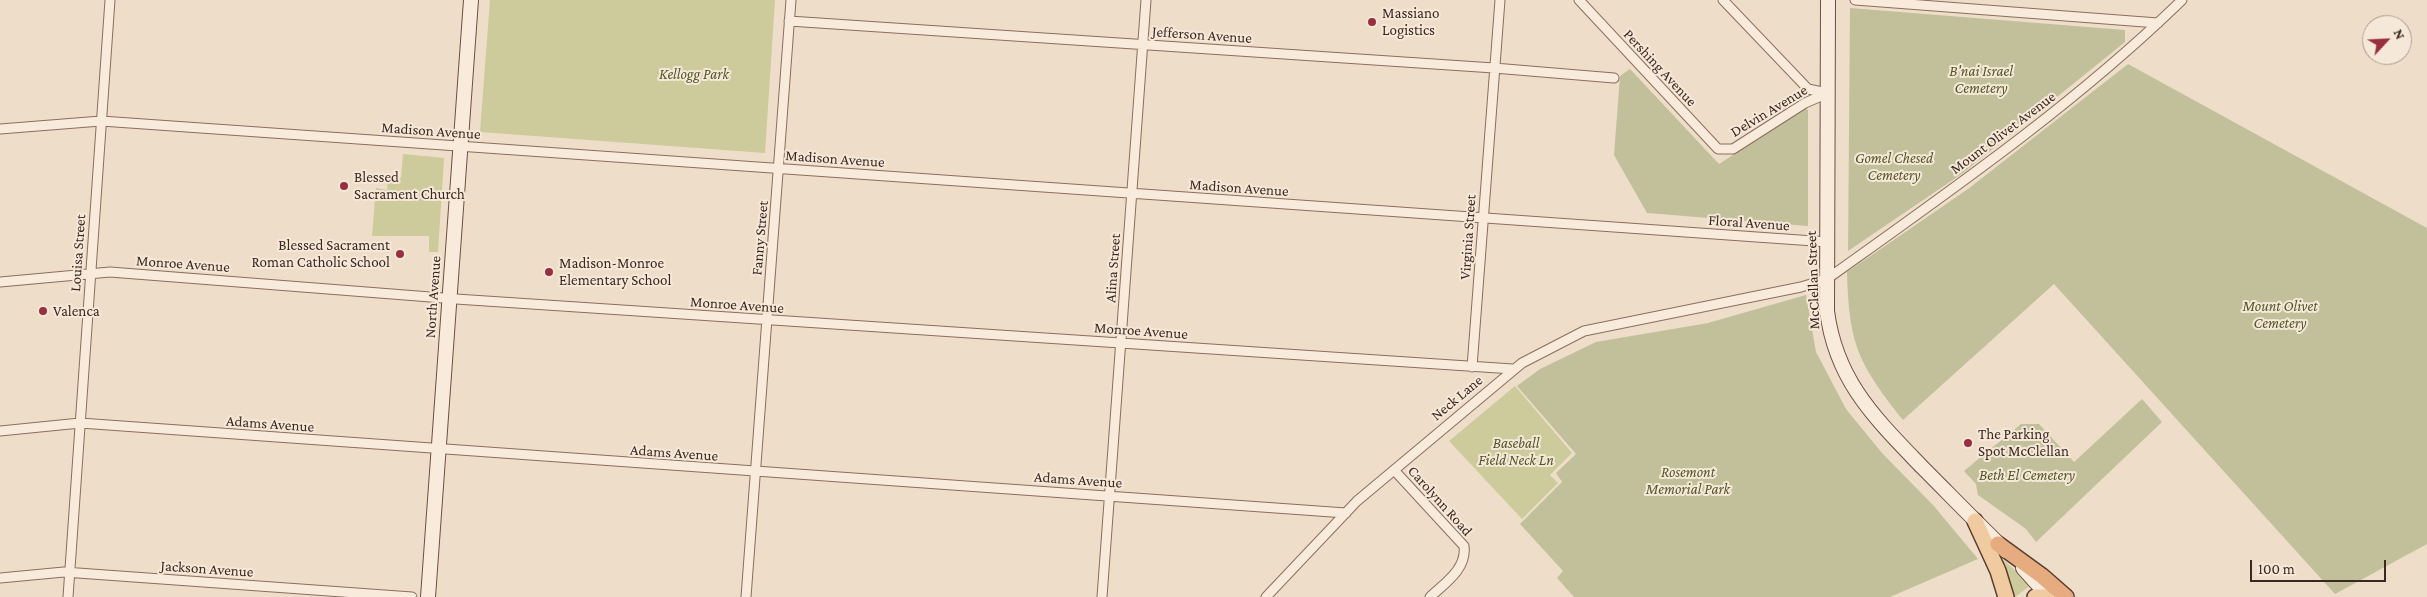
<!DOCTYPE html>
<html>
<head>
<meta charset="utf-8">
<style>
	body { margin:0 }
	#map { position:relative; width:2427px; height:597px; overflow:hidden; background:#eeddc9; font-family:"Crimson Pro",serif }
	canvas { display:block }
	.north { position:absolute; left:2362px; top:15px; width:50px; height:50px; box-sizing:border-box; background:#f6e8d8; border:1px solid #ab9c8f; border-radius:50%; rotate:65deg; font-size:14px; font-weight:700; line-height:20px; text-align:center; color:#3b2921 }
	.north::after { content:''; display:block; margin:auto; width:18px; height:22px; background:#992e40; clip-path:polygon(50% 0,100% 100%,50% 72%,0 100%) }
	.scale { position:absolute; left:2250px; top:560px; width:136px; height:22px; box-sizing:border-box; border:2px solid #3b2921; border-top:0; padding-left:6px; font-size:15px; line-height:18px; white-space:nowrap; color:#3b2921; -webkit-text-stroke:4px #f6e8d8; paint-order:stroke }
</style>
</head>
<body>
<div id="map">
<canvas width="2427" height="597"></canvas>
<div class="north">N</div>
<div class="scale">100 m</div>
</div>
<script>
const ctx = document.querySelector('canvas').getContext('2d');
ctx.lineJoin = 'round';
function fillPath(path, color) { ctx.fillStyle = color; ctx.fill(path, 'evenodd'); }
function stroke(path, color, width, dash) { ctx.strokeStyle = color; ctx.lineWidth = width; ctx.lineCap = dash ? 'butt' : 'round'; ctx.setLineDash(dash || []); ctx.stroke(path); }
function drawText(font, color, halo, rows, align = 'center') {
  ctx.font = font + ' "Crimson Pro",serif'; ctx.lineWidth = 4; ctx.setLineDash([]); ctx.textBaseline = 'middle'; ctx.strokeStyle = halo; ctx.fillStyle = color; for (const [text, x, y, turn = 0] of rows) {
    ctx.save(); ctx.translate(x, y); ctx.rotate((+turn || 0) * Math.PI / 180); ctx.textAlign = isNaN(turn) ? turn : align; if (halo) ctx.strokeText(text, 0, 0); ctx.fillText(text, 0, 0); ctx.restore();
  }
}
const green = new Path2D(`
	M490,0H775L765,153L480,132Z
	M403,154L444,158L438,252H429V236H372L376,188L387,190L388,178H401Z
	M1515,386L1572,453L1550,475L1558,483L1522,519L1449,441Z
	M1996,553L2031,585L2015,597H2012Z`);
const cemetery = new Path2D(`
	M1850,8L2125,30V42L1963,173L1848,251Z
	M2128,64L2427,228V544L2335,594L2054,284L1903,420C1858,363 1849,345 1847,272L1968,189Z
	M1630,69L1719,164L1805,108L1808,110V226L1647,213L1614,155L1620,76Z
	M1806,295L1816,352L1846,409L1882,453L1933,505L1978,559L1890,597H1574L1557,578L1563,571L1520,524L1562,482L1556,473L1576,454L1517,386L1540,369L1596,342L1708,323Z
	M2142,399L2162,422L2036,542L2026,529L1978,495L1976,484L1964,471L2021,424H2039L2074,462Z`);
const minor = new Path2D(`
	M1579,0L1718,149H1733L1805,103L1828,93
	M1723,0L1808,89L1827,93
	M1855,0L2158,23
	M789,21L1494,68L1614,78
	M0,129L101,121L1828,242
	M0,282L110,272L456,299L1513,369
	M1472,367L1500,0
	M0,431L80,423L1346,513
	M1394,470L1464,546C1467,569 1445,583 1430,597
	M0,578L64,572L412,597
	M68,597L110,0
	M746,597L791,0
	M1102,597L1146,0
	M1266,597L1357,501L1522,363L1584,331L1801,287L1827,279C1950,191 2074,105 2182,0`);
const secondary = new Path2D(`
	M1828,0L1827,311C1836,381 1875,418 1922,467C1950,495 1977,523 2006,551
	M2023,568L2049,597
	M428,597L471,0`);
const primary = new Path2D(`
	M1975,521L1998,571L2006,597
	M2035,597H2045`);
const trunk = new Path2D(`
	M1998,544L2042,576L2066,597`);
const markers = [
	[1372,22,5,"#992e40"],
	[344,186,5,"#992e40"],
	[400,254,5,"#992e40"],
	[549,272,5,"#992e40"],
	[43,311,5,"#992e40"],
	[1968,443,5,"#992e40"]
];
const poiNames = [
	["Massiano",1382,13],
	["Logistics",1382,30],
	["Blessed",354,177],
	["Sacrament Church",354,194],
	["Blessed Sacrament",390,245,"right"],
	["Roman Catholic School",390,262,"right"],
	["Madison-Monroe",559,263],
	["Elementary School",559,280],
	["Valenca",53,311],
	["The Parking",1978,434],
	["Spot McClellan",1978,451]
];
const streetNames = [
	["Jefferson Avenue",1202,35,4],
	["Pershing Avenue",1660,68,47],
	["Delvin Avenue",1769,111,-31],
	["Madison Avenue",431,131,4],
	["Mount Olivet Avenue",2003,133,-37],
	["Madison Avenue",835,159,4],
	["Madison Avenue",1239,188,4],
	["Floral Avenue",1749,223,4],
	["Virginia Street",1468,237,-86],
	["Fanny Street",760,238,-85],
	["Louisa Street",78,253,-86],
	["Monroe Avenue",183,264,4],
	["Alina Street",1113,268,-86],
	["McClellan Street",1813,280,-92],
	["North Avenue",433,297,-86],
	["Monroe Avenue",737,305,4],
	["Monroe Avenue",1141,331,4],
	["Neck Lane",1457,398,-40],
	["Adams Avenue",270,424,4],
	["Adams Avenue",674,453,4],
	["Adams Avenue",1078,480,4],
	["Carolynn Road",1440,501,48],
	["Jackson Avenue",207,569,4]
];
const parkNames = [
	["B'nai Israel",1981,71],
	["Cemetery",1981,88],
	["Kellogg Park",694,74],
	["Gomel Chesed",1894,158],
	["Cemetery",1894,175],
	["Mount Olivet",2280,306],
	["Cemetery",2280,323],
	["Baseball",1516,443],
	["Field Neck Ln",1516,460],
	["Rosemont",1688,472],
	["Memorial Park",1688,489],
	["Beth El Cemetery",2027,475]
];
fillPath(green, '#cdca9c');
fillPath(cemetery, '#c2c09b');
stroke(minor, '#8a6e5d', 11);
stroke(secondary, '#6c4f40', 16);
stroke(primary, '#593d31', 18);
stroke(trunk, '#593d31', 18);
stroke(minor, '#f9ebdc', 9);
stroke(secondary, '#f9ebdc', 14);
stroke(primary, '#f0cba2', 15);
stroke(trunk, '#e6ac7f', 15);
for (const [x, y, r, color] of markers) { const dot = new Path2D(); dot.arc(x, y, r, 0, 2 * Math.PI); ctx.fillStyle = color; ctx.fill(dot); stroke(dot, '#f6e8d8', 2); }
drawText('15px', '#3b2921', '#f6e8d8', poiNames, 'left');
drawText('15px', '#3b2921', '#f6e8d8', streetNames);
drawText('italic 15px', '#535728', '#f6e8d8', parkNames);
</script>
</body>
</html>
